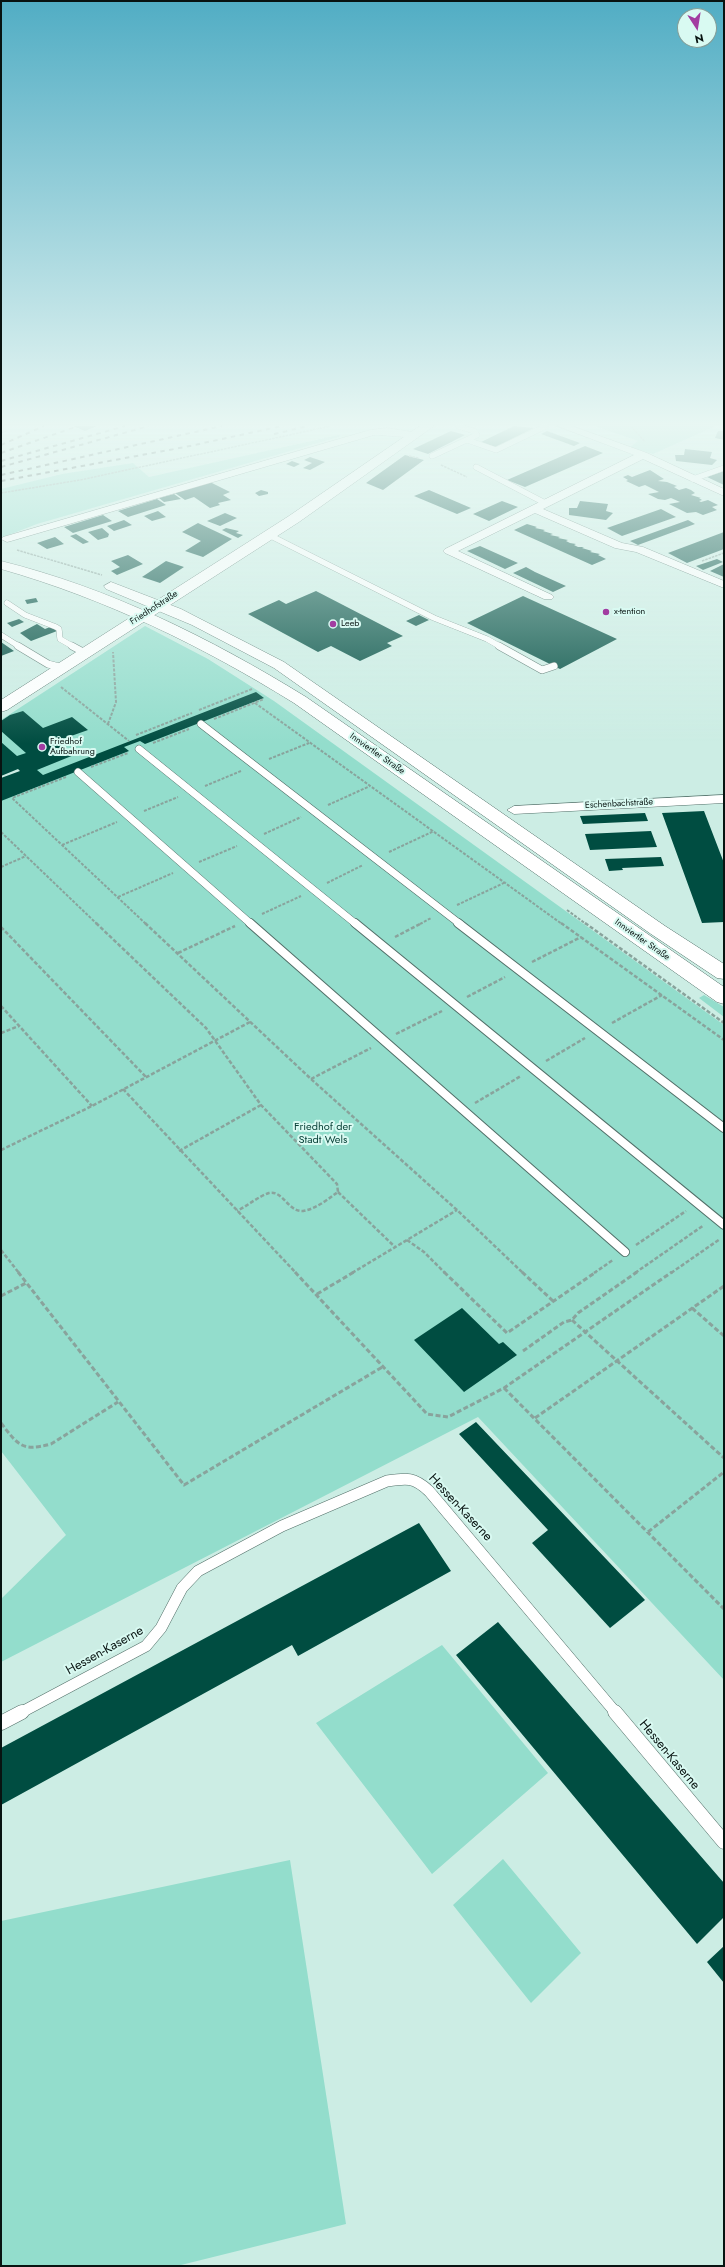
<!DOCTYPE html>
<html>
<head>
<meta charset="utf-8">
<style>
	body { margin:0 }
	#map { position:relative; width:725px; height:2267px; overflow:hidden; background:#ccede4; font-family:Jost,sans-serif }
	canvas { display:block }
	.frame { position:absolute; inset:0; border:2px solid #081311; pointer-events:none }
	.north { position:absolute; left:677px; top:8px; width:40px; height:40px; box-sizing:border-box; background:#d9faf2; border:1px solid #859e98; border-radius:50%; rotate:168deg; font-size:11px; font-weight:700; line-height:16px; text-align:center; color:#081311 }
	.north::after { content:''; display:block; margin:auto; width:14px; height:18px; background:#a23da1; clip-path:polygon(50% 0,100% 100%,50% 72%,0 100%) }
</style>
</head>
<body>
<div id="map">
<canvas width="725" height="2267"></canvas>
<div class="frame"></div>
<div class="north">N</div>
</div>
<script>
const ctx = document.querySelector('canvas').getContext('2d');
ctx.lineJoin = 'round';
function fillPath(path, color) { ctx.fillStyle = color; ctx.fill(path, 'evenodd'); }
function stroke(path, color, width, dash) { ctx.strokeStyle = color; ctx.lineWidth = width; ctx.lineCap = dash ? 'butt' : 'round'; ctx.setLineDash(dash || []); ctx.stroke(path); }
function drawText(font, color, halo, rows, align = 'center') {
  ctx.font = font + ' Jost,sans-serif'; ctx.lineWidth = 4; ctx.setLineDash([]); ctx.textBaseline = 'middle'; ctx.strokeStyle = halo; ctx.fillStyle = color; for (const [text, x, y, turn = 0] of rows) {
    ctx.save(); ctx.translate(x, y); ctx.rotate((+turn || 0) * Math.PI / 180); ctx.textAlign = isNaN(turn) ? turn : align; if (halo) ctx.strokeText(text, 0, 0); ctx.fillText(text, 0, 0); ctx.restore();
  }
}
const green = new Path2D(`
	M595,426H716L653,454L630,447L638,441Z
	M338,435L342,436L37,524L1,538V489L62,474L133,463L149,477Z
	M145,626L208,659L274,701L724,1025V1680L478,1417L1,1662V1599L66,1535L1,1451V787L31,775L1,749V720Z
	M704,995L724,1007V1017L699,998Z
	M442,1645L548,1773L432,1874L316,1723Z
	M503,1859L581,1953L531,2003L453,1905Z
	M290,1860L346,2224L177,2266H1V1921Z`);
const building = new Path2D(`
	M73,426H97L85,431Z
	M514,426L534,428L495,447L481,442Z
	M451,431L465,435L428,454L413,449Z
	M547,431L580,443L574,446L541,434Z
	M718,431H724V440L715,438Z
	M585,446L603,453L525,487L507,480Z
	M685,449L712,452L710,458L717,460L712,465L676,461L675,455H684Z
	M405,455L424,460L383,490L366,483Z
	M310,457L325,462L310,470L303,468L312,463L304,460Z
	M292,461L300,464L294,467L286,464Z
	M650,470L664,479L658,481L667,482L677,486L674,487L679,490L686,488L691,490L695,493L691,495L701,498H699L702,500L699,501L701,502L708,500L718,505L712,507L717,510L703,515L696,512L687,513L669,504L680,502L671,498L665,500L658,499L648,494L659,492L645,485L639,487L626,481L628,480L623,477L628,475L632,477Z
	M724,471V485L707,477Z
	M210,482L230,492L223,495L231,500L218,503L220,505L210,508L194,497L185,500L175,493Z
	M261,490L268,492V494L259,496L255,493Z
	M429,490L471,508L457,514L414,496Z
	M174,494L181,499L164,502L159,498Z
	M157,499L166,505L128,517L118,511Z
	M502,501L518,507L489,521L473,514Z
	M580,501L608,504L606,511L613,513L606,520L569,515V508H577Z
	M661,509L676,517L622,536L607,528Z
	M158,511L166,517L152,521L144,516Z
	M225,513L237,518L220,526L207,521Z
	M103,515L112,521L73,533L64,527Z
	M124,520L132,525L114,531L107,526Z
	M688,520L695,524L638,545L630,541Z
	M198,523L232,539L203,557L185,551L201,541L182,532Z
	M527,524L537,527L535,528L545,530L543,531L553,534L550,535L560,537L558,538L568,540L566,541L570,543L576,544L574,545L578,547H584L582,548L592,551L590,552L600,554L598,555L606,559L592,565L514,530Z
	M102,528L109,534L108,537L98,540L88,532Z
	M226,528L239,531L236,533L243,535L238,538L222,530Z
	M724,532V549L687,563L668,553Z
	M76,534L89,542L83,544L70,536Z
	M55,537L64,544L47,549L37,543Z
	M480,546L489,550L518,563L505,569L467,551Z
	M128,555L143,564L117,575L111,571L120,567L111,561Z
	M717,559L723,562L703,570L696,566Z
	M166,561L184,567L160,583L142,577Z
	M724,564V577L710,571Z
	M526,567L535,572L566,586L553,592L513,573Z
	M316,591L403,636L387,643L392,646L360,661L331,646L318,652L248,614L279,600L286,604Z
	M523,596L617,639L560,669L467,623Z
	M36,598L38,602L27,604L25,600Z
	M419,615L429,620L416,626L406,621Z
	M19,619L24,622L12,627L7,623Z
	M37,624L45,629L50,627L57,631L31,641L20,633Z
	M1,642L14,651L1,656Z
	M256,692L264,698L145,744L140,741L124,747L129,751L1,801V778L20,771L18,769L1,776V742L17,756L26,753L1,731V721L10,715L23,711L43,728L72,717L88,730L57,741L74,755L37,770L43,775Z
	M704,811L724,863V922L702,923L662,813Z
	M645,813L648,821L583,824L580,816Z
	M651,831L657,847L590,850L585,834Z
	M661,857L664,866L622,868L623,870L609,871L605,859Z
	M462,1308L499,1344L503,1342L517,1355L464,1392L414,1340Z
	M476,1422L645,1600L610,1628L532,1543L548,1530L459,1434Z
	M419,1523L451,1571L298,1656L292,1645L1,1805V1748Z
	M498,1622L724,1883V1917L697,1944L456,1655Z
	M724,1946V1983L707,1962Z`);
const pathFar3 = new Path2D(`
	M631,426L645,442
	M1,433L8,430
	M409,456L419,458
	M441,465L467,477
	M1,493L80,480L331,426
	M17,550L102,575
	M702,561L724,553`);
const pathFar2 = new Path2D(`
	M61,687L129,741
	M255,703L562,924
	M199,710L252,689
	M214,719L264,699
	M108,724L116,702L113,652
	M136,735L192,713
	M153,743L189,729
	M269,759L309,743
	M91,767L128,753
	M66,777L12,798L146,924
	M205,786L241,771
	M328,805L370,786
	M144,811L178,797
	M1,832L97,924
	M264,834L301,817
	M62,845L117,822
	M389,852L434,831
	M199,862L237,846
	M1,867L26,856
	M327,883L363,865
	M118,897L173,873
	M457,905L506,882
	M567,910L586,924
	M262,914L301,896
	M420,924L431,918`);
const pathFar1 = new Path2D(`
	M96,923L206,1028L261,1105L337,1184L338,1192C328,1199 316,1209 303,1211C288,1212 283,1190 269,1193C259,1196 247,1206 237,1211
	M145,923L311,1079L457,1210L523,1273
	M561,923L724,1040
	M585,923L724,1023
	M1,927L146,1077
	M395,937L422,923
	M178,953L235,926
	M532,962L581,937
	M467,997L505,977
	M1,1006L92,1106
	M612,1023L662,995
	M1,1033L19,1026
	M396,1034L442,1011
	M546,1061L585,1038
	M311,1079L371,1048
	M123,1089L296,1273
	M475,1103L521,1076
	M1,1150L92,1106L250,1022
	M179,1151L261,1105
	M338,1192L395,1247
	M407,1240L424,1252L445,1273
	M636,1245L686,1211
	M1,1250L19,1273
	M352,1273L457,1210
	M594,1273L613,1260
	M635,1273L704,1225
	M671,1273L720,1239`);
const path = new Path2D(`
	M18,1272L184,1485L384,1366
	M295,1272L427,1414L448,1417L504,1388L672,1272
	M444,1272L507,1333L596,1272
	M522,1272L553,1301
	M317,1294L354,1272
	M1,1296L26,1283
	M692,1308L724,1336
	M572,1320L724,1458
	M523,1351L564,1322L572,1320L578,1313L637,1272
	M504,1388L724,1609
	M535,1418L724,1286
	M1,1423C18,1445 22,1452 51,1444L118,1402
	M648,1532L724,1472`);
const serviceFar4 = new Path2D(`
	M467,440L496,450L546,426
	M432,456L477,435L474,431L458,426
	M476,467L545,503
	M693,479L724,468
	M269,535L434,618L487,639L501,647
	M7,603L25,615L56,627L59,629L60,639L74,647
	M1,635L20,647`);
const serviceFar3 = new Path2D(`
	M18,646L48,664L63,668
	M72,646L85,653
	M499,646L542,670L554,666
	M201,724L460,924
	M139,749L356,924
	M78,772L251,924`);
const serviceFar2 = new Path2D(`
	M250,923L625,1252
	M355,923L724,1225
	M458,923L724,1128`);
const serviceFar1 = new Path2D(`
	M20,1713L146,1646L161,1628L182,1588L198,1571L282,1526L387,1481C407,1478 414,1477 429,1491L616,1713`);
const service = new Path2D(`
	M615,1712L724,1842
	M1,1723L22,1712`);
const minor = new Path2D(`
	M557,426H572L647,453L724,489V496L643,459L543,509L622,543L643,547L724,581V588L636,552L615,548L535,513L458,551L552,595L554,597L552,599H544L445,553L443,551L445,549L634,455Z
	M387,428L413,432L418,435C414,440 383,434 374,435L11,541L7,542L1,539L3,537L370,430Z
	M724,795V803L514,814L507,810L514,806Z`);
const tertiary = new Path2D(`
	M420,426H434L299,522L7,710L1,712V700L289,516Z`);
const primary = new Path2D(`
	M1,561C110,588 210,638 306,697L724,987V1004L717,1002L294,703C202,646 106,599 1,569Z
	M111,582L181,609L284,662L665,926L724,964V979L717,978L651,934L274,668L192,625L106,589L104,586Z`);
const rail = new Path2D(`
	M274,434L308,426
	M1,445L44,426
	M1,453L75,427
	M1,461L125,426
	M1,467L149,426
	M1,475L222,426
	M1,481L185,447L282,426`);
const markers = [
	[606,612,4,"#a23da1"],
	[333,624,4,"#a23da1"],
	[42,747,4,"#a23da1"]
];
const farStreetnames = [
	["Friedhofstraße",154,608,-33],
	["Innviertler Straße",377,754,35],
	["Eschenbachstraße",619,804,-3],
	["Innviertler Straße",642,940,35]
];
const farPoinames = [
	["x-tention",614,612],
	["Leeb",341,624],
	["Friedhof",50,742],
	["Aufbahrung",50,752]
];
const parkNames = [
	["Friedhof der",323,1127],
	["Stadt Wels",323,1140]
];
const nearStreetnames = [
	["Hessen-Kaserne",460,1508,47],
	["Hessen-Kaserne",105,1651,-29],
	["Hessen-Kaserne",669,1755,50]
];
fillPath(green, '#93ddcc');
fillPath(building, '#004d41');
stroke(serviceFar4, '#516f68', 6);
stroke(serviceFar3, '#516f68', 8);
stroke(serviceFar2, '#516f68', 10);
stroke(serviceFar1, '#516f68', 12);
stroke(service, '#516f68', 15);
stroke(minor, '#516f68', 1);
stroke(tertiary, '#516f68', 1);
stroke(primary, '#516f68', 1);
stroke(pathFar3, '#89a39c', 1.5, [2.5, 1]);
stroke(pathFar2, '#89a39c', 2, [3, 1.5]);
stroke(pathFar1, '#89a39c', 2.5, [4, 2]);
stroke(path, '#89a39c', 3, [5, 2.5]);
stroke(serviceFar4, '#fff', 5.5);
stroke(serviceFar3, '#fff', 7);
stroke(serviceFar2, '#fff', 8);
stroke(serviceFar1, '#fff', 11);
stroke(service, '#fff', 14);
fillPath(minor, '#fff');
fillPath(tertiary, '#fff');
fillPath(primary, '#fff');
stroke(rail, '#3f504c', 2, [4.5, 4.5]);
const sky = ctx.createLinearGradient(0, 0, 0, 744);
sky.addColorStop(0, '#51adc4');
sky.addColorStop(0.57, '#e8f7f3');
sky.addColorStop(1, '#e8f7f300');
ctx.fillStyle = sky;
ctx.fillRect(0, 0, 725, 744);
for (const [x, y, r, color] of markers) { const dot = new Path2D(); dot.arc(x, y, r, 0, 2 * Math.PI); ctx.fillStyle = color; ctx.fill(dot); stroke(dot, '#d9faf2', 1.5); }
drawText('9px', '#081311', '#d9faf2', farStreetnames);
drawText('9px', '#081311', '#d9faf2', farPoinames, 'left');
drawText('11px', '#0a4239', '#d9faf2', parkNames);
drawText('13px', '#081311', '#d9faf2', nearStreetnames);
</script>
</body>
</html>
